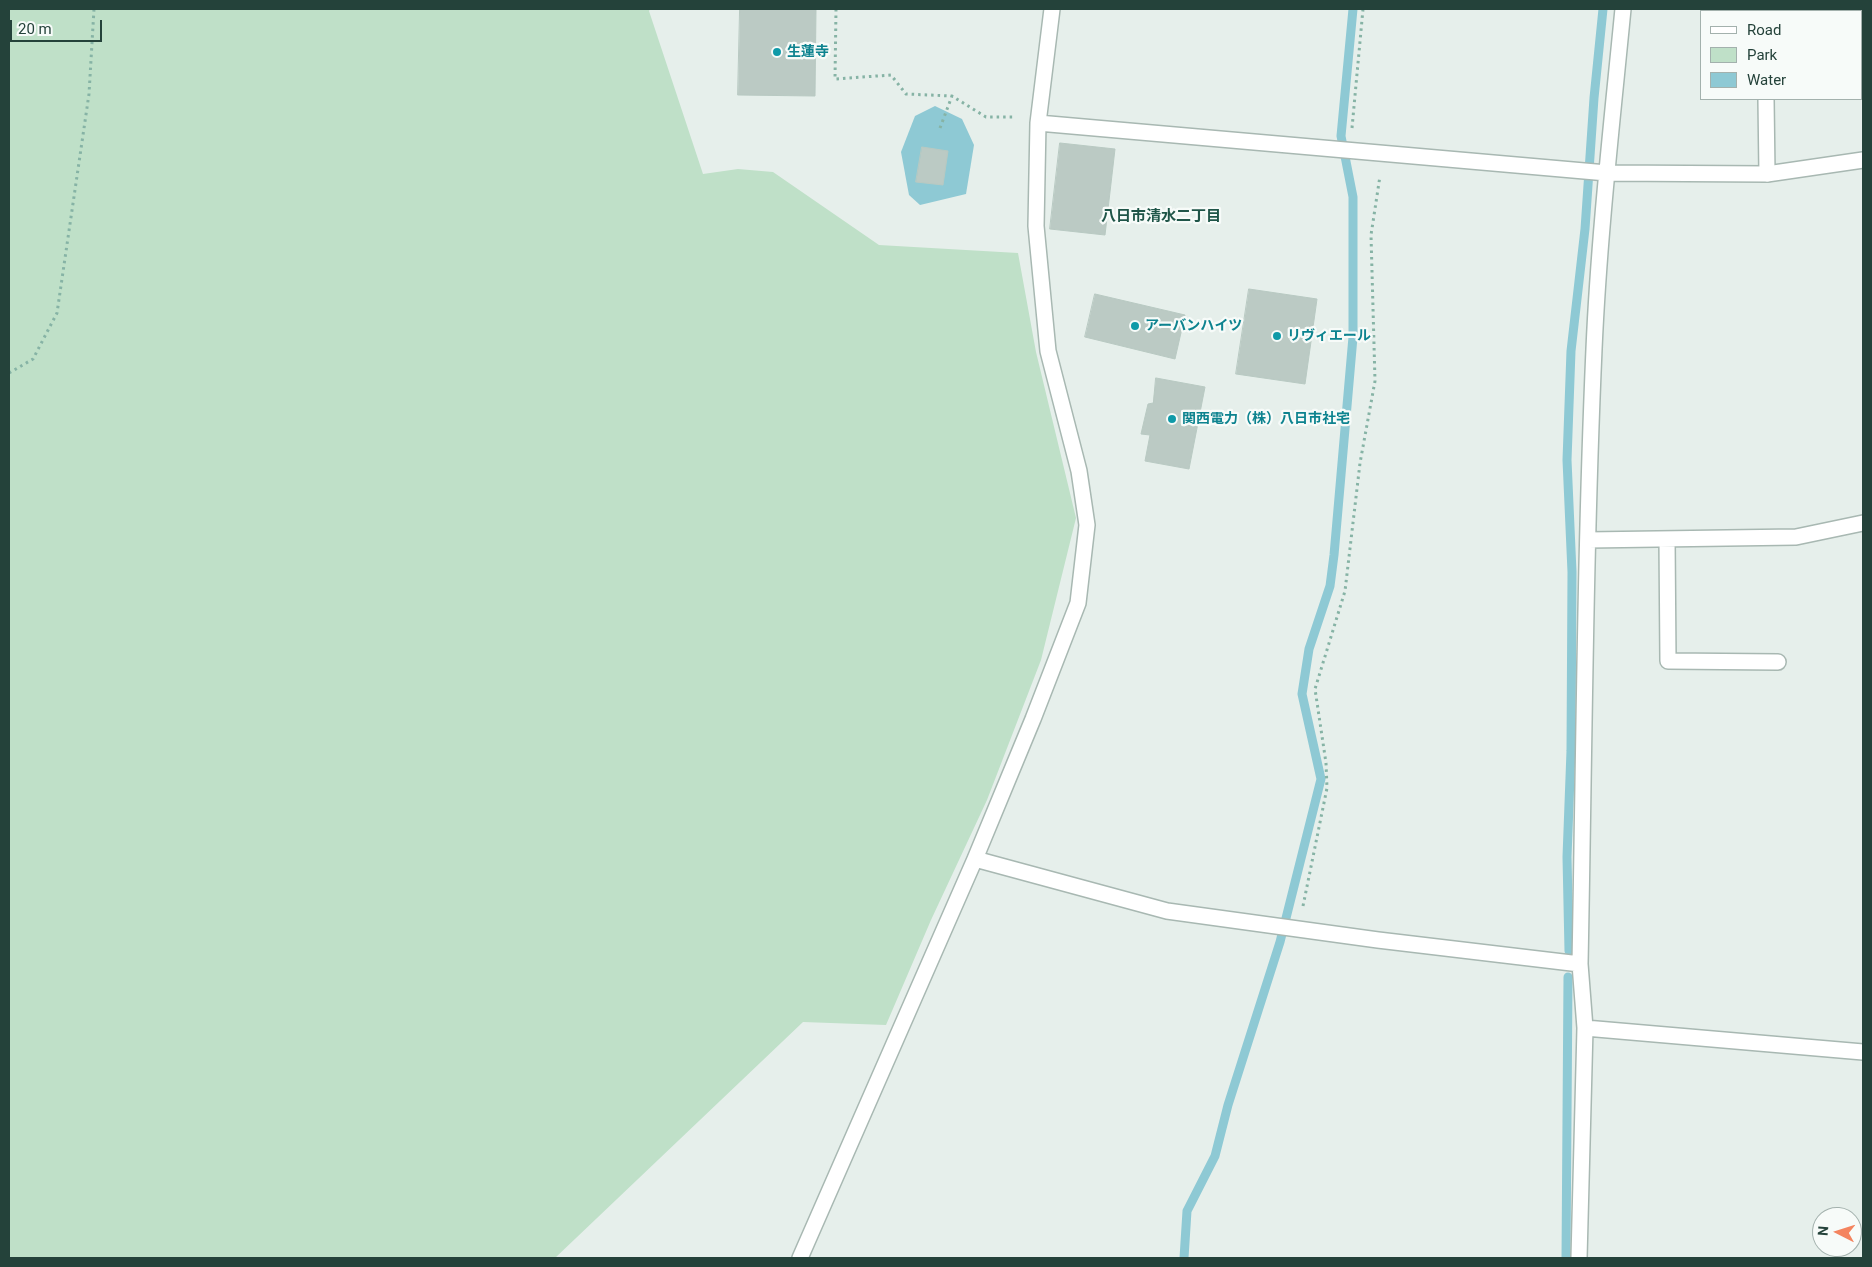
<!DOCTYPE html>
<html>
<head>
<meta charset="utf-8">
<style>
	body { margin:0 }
	#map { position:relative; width:1872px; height:1267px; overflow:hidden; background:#e6efeb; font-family:Roboto,sans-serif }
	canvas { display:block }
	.frame { position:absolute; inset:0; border:10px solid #24423a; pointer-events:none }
	.legend { position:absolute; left:1700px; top:10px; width:162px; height:90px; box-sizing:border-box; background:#f7fbf9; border:1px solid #a3b1ad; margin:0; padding:6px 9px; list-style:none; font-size:15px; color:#24423a }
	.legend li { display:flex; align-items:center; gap:10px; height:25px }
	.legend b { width:25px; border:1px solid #a3b1ad }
	.north { position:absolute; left:1812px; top:1207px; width:50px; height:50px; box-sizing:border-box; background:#f7fbf9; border:1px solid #a3b1ad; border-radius:50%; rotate:275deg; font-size:14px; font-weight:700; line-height:20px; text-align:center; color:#24423a }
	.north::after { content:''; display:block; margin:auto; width:18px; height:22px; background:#f4845f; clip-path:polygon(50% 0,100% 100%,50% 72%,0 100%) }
	.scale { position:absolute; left:10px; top:20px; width:92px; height:22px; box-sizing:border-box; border:2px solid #24423a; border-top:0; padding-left:6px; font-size:15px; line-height:18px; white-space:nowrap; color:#24423a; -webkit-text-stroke:4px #f7fbf9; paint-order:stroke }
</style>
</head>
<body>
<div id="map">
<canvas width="1872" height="1267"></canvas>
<div class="frame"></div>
<ul class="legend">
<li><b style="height:6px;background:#fff"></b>Road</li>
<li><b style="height:14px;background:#bfe0c8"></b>Park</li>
<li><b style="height:14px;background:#8ec9d4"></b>Water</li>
</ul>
<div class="north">N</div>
<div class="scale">20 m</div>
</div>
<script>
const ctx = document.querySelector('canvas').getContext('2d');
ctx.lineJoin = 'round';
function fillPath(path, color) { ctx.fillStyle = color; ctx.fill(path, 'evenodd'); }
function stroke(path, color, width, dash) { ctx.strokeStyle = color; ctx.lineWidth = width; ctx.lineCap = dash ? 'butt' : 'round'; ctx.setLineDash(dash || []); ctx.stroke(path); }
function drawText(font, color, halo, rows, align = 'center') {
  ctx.font = font + ' Roboto,"Noto Sans JP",sans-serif'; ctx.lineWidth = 4.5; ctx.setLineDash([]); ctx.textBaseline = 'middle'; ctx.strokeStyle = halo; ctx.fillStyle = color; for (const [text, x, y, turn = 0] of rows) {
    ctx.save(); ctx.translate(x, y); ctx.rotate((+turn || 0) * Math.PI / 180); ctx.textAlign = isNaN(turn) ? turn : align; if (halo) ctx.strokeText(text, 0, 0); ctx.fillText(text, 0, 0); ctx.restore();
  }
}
const green = new Path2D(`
	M9,9H650L649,11L703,174L738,169L773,172L879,245L1018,253L1036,352L1076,518L1041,660L987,800L931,920L886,1025L803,1022L555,1258H9Z`);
const water = new Path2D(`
	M935,106L962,119L974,145L966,194L920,205L909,195L901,152L915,116Z`);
const stream = new Path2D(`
	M1569,951L1567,857L1571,751L1572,572L1567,460L1571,351L1585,229L1594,98L1603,9
	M1184,1258L1187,1211L1215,1156L1228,1105L1280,942L1321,779L1302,694L1309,649L1330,586L1334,555L1353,337V197L1341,136L1353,9
	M1566,1258L1568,977`);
const building = new Path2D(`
	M740,9H816L815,96L738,95Z
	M1060,143L1115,149L1105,235L1050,229Z
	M922,147L948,151L943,185L916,182Z
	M1249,289L1317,299L1305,384L1236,374Z
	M1095,294L1185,315L1175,359L1085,337Z
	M1156,378L1205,387L1189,469L1145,461L1150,435L1141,434L1148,404L1153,403Z`);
const path = new Path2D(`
	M836,9L835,79L891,75L906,94L952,96L986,117H1016
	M940,128L952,96
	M1352,128L1363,9
	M9,373L33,359L57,313L89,94L94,9
	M1303,906L1327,788L1326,763L1315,689L1345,591L1360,463L1375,381L1371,235L1380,176`);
const lane = new Path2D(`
	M1764,9V11
	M1766,99L1767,174`);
const street = new Path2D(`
	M1038,123L1607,173L1767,174L1863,160
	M1667,539L1668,661L1778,662
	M1588,540L1796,537L1863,523
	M975,859L1167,911L1378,940L1580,964
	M1585,1028L1863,1052
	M800,1258L975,859L1033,719L1078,603L1087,525L1079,471L1048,351L1036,226L1038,123L1052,9
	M1579,1258L1585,1028L1580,964C1584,759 1585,554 1594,349C1599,235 1612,122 1623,9`);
const markers = [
	[777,52,5,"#0f9aa8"],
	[1135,326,5,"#0f9aa8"],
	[1277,336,5,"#0f9aa8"],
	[1172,419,5,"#0f9aa8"]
];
const cultureNames = [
	["生蓮寺",787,52],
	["アーバンハイツ",1145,326],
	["リヴィエール",1287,336],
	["関西電力（株）八日市社宅",1182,419]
];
const neighbourhoodNames = [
	["八日市清水二丁目",1161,217]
];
fillPath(green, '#bfe0c8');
fillPath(water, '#8ec9d4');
stroke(stream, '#8ec9d4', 9);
fillPath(building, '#bbcac4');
stroke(building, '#b8c9c2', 1);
stroke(lane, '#a8b8b2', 18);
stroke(street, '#a8b8b2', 18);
stroke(path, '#86b3a5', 3, [2.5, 4]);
stroke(lane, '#fff', 15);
stroke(street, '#fff', 15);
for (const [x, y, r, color] of markers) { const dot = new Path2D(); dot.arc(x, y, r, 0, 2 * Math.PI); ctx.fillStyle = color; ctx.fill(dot); stroke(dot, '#f7fbf9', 2); }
drawText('bold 14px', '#0d838f', '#f7fbf9', cultureNames, 'left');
drawText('bold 15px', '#1f5548', '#f7fbf9', neighbourhoodNames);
</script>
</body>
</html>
